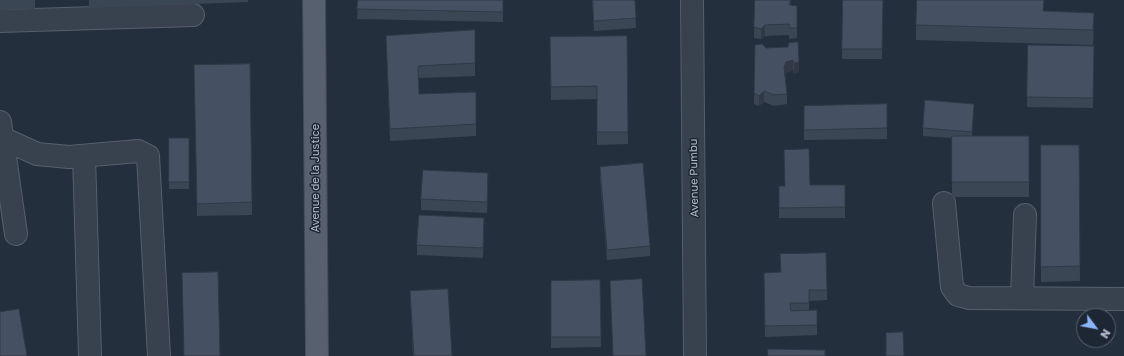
<!DOCTYPE html>
<html>
<head>
<meta charset="utf-8">
<style>
	body { margin:0 }
	#map { position:relative; width:1124px; height:356px; overflow:hidden; background:#242f3e; font-family:"Golos Text",sans-serif }
	canvas { display:block }
	.north { position:absolute; left:1076px; top:308px; width:40px; height:40px; box-sizing:border-box; background:#1d2633; border:1px solid #59626f; border-radius:50%; rotate:122deg; font-size:11px; font-weight:700; line-height:16px; text-align:center; color:#b4bcc9 }
	.north::after { content:''; display:block; margin:auto; width:14px; height:18px; background:#8ab4f8; clip-path:polygon(50% 0,100% 100%,50% 72%,0 100%) }
</style>
</head>
<body>
<div id="map">
<canvas width="1124" height="356"></canvas>
<div class="north">N</div>
</div>
<script>
const ctx = document.querySelector('canvas').getContext('2d');
ctx.lineJoin = 'round';
function stroke(path, color, width, dash) { ctx.strokeStyle = color; ctx.lineWidth = width; ctx.lineCap = dash ? 'butt' : 'round'; ctx.setLineDash(dash || []); ctx.stroke(path); }
function fillPath(path, color) { ctx.fillStyle = color; ctx.fill(path, 'evenodd'); }
function drawText(font, color, halo, rows, align = 'center') {
  ctx.font = font + ' "Golos Text",sans-serif'; ctx.lineWidth = 3; ctx.setLineDash([]); ctx.textBaseline = 'middle'; ctx.strokeStyle = halo; ctx.fillStyle = color; for (const [text, x, y, turn = 0] of rows) {
    ctx.save(); ctx.translate(x, y); ctx.rotate((+turn || 0) * Math.PI / 180); ctx.textAlign = isNaN(turn) ? turn : align; if (halo) ctx.strokeText(text, 0, 0); ctx.fillText(text, 0, 0); ctx.restore();
  }
}
const minor = new Path2D(`
	M692,0L695,356
	M0,21L193,15
	M0,122L16,234
	M0,140L4,139L37,154L69,157L138,151L148,156L159,356
	M84,156L90,356
	M944,203L952,287L958,295L969,298L1124,299
	M1022,298L1025,215`);
const major = new Path2D(`
	M314,0L317,356`);
const wall = new Path2D(`
	M0,0H35V9L0,10Z
	M89,0H248V2L89,8Z
	M358,0H503V22L357,19Z
	M592,0H635L636,28L594,31Z
	M755,0H791L790,5L797,6V38L789,39V35L765,36L761,39L754,38Z
	M843,0H883L882,59H842Z
	M1044,11L1094,28L1093,45L916,40V25Z
	M475,30V76L419,78V94L476,124V136L390,141L386,36Z
	M627,36L628,144L597,145V99L551,100L550,37Z
	M755,45L766,48L799,62V72L794,74L793,70L786,73L785,75L787,94V104L774,106L764,102L759,106L754,104Z
	M1028,45L1094,46L1093,108L1027,107Z
	M194,65L252,202V215L197,216Z
	M887,104V139L804,140V106Z
	M974,111L972,136H1029V197H952V138L923,136V128Z
	M169,138H189V189H169Z
	M1041,145H1079L1080,281L1041,282Z
	M784,150L810,185H845V218H779V186H785Z
	M600,167L650,246V256L607,260L600,178Z
	M488,183L487,213L421,210V199Z
	M484,228L483,258L417,255V245Z
	M764,273L827,290V300L809,301V310H817V335L765,337Z
	M642,279L646,356H613L610,281Z
	M600,280L601,347L551,348V281Z
	M410,291L452,356H413Z`);
const shadedWall = new Path2D(`
	M1094,13V28L1093,45V30Z
	M765,25V36L761,39V29Z
	M793,60V70L786,73L784,78V67L786,62Z
	M799,62V72L794,74V63Z
	M764,91V102L759,106V96Z
	M974,104V111L972,139V132Z
	M488,173V183L487,213V202Z
	M484,218V228L483,258V248Z`);
const building = new Path2D(`
	M358,0H503V12L357,9Z
	M593,0H635L636,18L594,21Z
	M755,0H790V5L797,6V28H789V24L765,25L761,29L754,27Z
	M843,0H883L882,49H842Z
	M917,0H1044L1043,11L1094,13L1093,30L916,25Z
	M475,30V63L418,66L419,94L476,92V124L390,129L386,36Z
	M627,36L628,132H597V86L551,87L550,37Z
	M798,42L799,62L794,63L793,60L786,62L784,67L787,94L774,95L764,91L759,96L754,93L755,45L762,44L766,48L788,47L789,43Z
	M1028,45L1094,46L1093,98L1027,97Z
	M250,64L252,202L197,204L194,65Z
	M925,100L974,104L972,132L923,128Z
	M887,104V128L804,130V106Z
	M952,136H1029V182H952Z
	M169,138H189V182H169Z
	M1041,145H1079L1080,266L1041,267Z
	M809,149L810,185H845V207L779,208V186H785L784,150Z
	M643,163L650,246L607,250L600,167Z
	M423,170L488,173L487,202L421,199Z
	M419,215L484,218L483,248L417,245Z
	M826,253L827,290H809V303H790L791,311L817,310V325L765,326L764,273L781,272L780,254Z
	M218,272L220,356H184L182,273Z
	M642,279L646,356H613L610,281Z
	M600,280L601,337H551V281Z
	M448,289L452,356H414L410,291Z
	M19,309L27,356H0V312Z
	M903,332L904,356H886V333Z
	M768,349L825,350V356H768Z`);
const streetNames = [
	["Avenue de la Justice",316,178,-90],
	["Avenue Pumbu",694,178,-91]
];
stroke(minor, '#565f6c', 24);
stroke(major, '#414a57', 24);
stroke(minor, '#38414e', 22);
stroke(major, '#56606e', 22);
fillPath(wall, '#3b4654');
fillPath(shadedWall, '#303945');
fillPath(building, '#455162');
stroke(building, '#303945', 1);
drawText('11px', '#b4bcc9', '#1d2633', streetNames);
</script>
</body>
</html>
